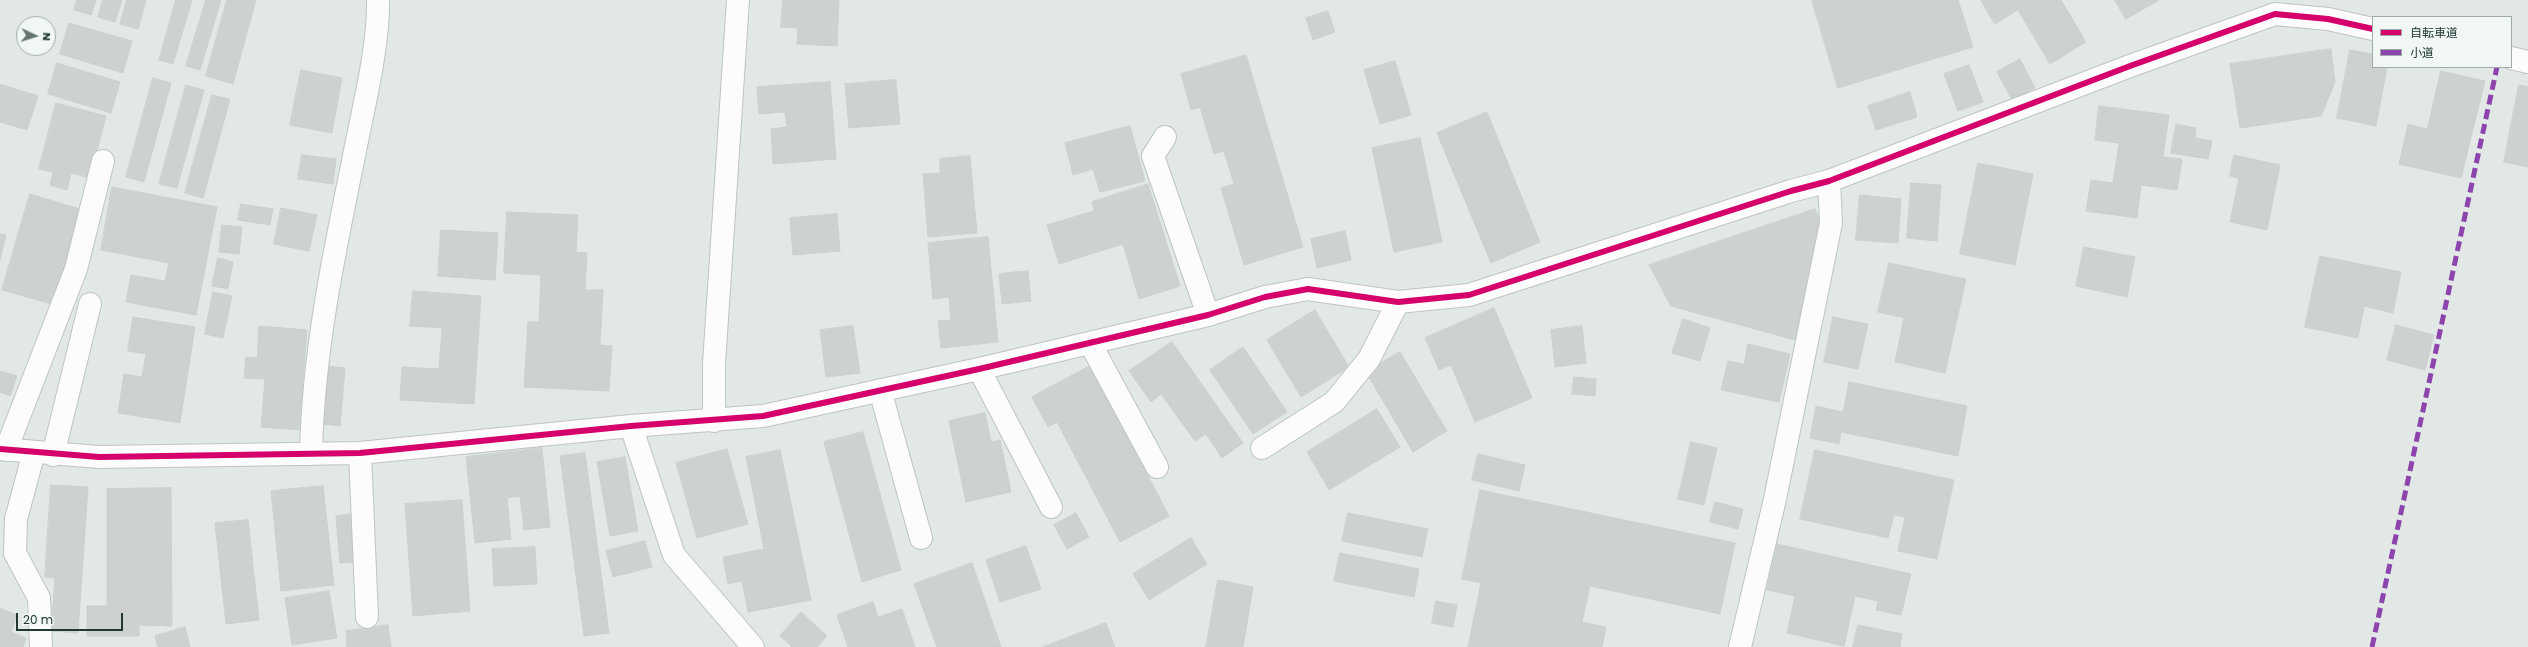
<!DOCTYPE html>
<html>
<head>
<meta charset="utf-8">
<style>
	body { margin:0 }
	#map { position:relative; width:2528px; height:647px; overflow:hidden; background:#e2e8e5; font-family:Poppins,"Noto Sans JP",sans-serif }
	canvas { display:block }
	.legend { position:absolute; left:2372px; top:16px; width:140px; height:52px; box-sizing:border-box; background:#f0f7f4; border:1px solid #9eaba7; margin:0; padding:5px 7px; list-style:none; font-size:12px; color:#223933 }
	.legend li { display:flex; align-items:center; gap:8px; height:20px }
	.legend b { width:20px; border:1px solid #9eaba7 }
	.north { position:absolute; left:16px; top:16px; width:40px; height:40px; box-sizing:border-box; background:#f0f7f4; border:1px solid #9eaba7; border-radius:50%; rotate:94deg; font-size:11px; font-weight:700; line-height:16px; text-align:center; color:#223933 }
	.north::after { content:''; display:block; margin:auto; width:14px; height:18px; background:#657671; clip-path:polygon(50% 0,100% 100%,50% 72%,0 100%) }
	.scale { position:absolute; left:16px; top:613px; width:107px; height:18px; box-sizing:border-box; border:2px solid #223933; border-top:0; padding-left:5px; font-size:12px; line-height:14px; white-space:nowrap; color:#223933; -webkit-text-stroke:3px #f0f7f4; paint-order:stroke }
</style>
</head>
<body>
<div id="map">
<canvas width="2528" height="647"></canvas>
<ul class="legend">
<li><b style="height:5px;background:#d6006c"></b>自転車道</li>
<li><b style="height:5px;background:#8e44ad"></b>小道</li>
</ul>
<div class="north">N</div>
<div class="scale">20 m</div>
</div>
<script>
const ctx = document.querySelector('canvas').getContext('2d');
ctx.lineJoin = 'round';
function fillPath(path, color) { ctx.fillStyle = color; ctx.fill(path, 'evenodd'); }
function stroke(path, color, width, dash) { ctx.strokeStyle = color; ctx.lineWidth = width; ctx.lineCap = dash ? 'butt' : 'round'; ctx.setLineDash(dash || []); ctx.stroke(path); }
const building = new Path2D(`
	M77,0H96L91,15L74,10Z
	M103,0H122L115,22L98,17Z
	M127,0H146L138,29L120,24Z
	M176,0H192L173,64L159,60Z
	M206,0H221L200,70L186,66Z
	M227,0H256L233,84L206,76Z
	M783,0H839L837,46L797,44L798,28L781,27Z
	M1812,0H1958L1973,47L1838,88Z
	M1981,0H2061L2086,42L2050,64L2018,10L1995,24Z
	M2115,0H2159L2126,19Z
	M1328,11L1335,32L1313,40L1306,18Z
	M69,23L132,41L123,73L60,54Z
	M2331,49L2335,82L2321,116L2240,128L2230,64Z
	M2350,50L2373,54V67H2387L2376,126L2337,118Z
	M1246,55L1303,247L1244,265L1221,188L1234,184L1224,151L1214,154L1200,107L1191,110L1181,74Z
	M2020,59L2035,88L2012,100L1997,72Z
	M1395,61L1411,115L1380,124L1364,70Z
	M57,63L120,82L111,113L48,94Z
	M1969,65L1983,102L1958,111L1944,74Z
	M301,70L342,78L332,133L290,125Z
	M2441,71L2485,81L2461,178L2399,164L2408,124L2427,129Z
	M153,78L171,83L144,182L126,177Z
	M896,80L900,124L849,128L845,84Z
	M830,82L836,159L773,164L771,129L787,127L785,112L759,114L757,87Z
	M0,84L38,96L27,130L0,122Z
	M186,85L204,90L177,188L159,184Z
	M2519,85L2528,87V167L2504,162Z
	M1910,92L1917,117L1876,130L1868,106Z
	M212,95L230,99L203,198L185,193Z
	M56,103L106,116L90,178L71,173L67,190L50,185L53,172L39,169Z
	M2099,106L2169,115L2163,157L2182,159L2177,190L2141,185L2137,218L2086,211L2091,180L2113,183L2119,143L2095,140Z
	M1487,112L1540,242L1491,263L1437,133Z
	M2176,124L2196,128L2195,138L2212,141L2208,159L2171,153Z
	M1130,126L1145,181L1100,192L1093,169L1073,175L1065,143Z
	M1420,138L1442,242L1394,252L1372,148Z
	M302,155L336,159L333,184L298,179Z
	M2234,155L2280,165L2267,230L2230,222L2239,178L2230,176Z
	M970,156L977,233L928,237L923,174L940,173V159Z
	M1978,163L2033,174L2015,265L1960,254Z
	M1911,183L1941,185L1937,241L1907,238Z
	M1148,184L1180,286L1139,299L1123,244L1059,264L1047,225L1094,211L1092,202Z
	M112,187L217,207L196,315L126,302L131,275L165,281L169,263L101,250Z
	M30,194L83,210L55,305L2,290Z
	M1860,195L1901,199L1898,243L1856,240Z
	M241,204L273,209L270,225L238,220Z
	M281,208L317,215L309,251L274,244Z
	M1815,209L1823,228L1795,340L1671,306L1649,265Z
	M507,212L578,215L576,252L587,253L585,290H603L600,345L612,346L609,391L524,387L528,322H539L541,275L504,273Z
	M837,214L840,251L793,255L790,218Z
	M222,225L242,227L239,254L219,252Z
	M441,230L498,233L495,280L438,276Z
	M1345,231L1351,260L1317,268L1311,239Z
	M0,234L6,235L0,260Z
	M988,237L998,342L941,348L938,321L951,320L949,297L933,299L928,243Z
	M2084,247L2135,257L2127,297L2076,286Z
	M2320,256L2401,272L2393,313L2364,306L2358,338L2305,327Z
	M218,258L233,262L228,289L212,286Z
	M1889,263L1966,279L1945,373L1895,362L1904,318L1878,312Z
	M1028,271L1031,301L1002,304L999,274Z
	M413,291L481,296L474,404L400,400L402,367L439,369L442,328L410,326Z
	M213,292L232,296L223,338L205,334Z
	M1494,308L1532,398L1475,422L1451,365L1439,370L1425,338Z
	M1315,310L1349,367L1301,397L1267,340Z
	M133,317L195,327L180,423L118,413L124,374L142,377L146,354L128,351Z
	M1833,317L1868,324L1858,369L1824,362Z
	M1683,319L1710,328L1700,361L1672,353Z
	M2396,325L2434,335L2425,370L2387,360Z
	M259,326L307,330L299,430L261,427L265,379L244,378L246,357L257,358Z
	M853,326L860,373L826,377L820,330Z
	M1582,326L1586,363L1555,367L1551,330Z
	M1172,342L1243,443L1222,458L1206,434L1195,441L1161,394L1151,402L1129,371Z
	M1748,344L1790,354L1779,402L1721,390L1728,361L1744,364Z
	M1243,347L1287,412L1253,434L1210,370Z
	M1400,352L1447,431L1413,452L1366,372Z
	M327,366L345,368L340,426L322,424Z
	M1090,366L1169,516L1120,542L1057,422L1048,427L1032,397Z
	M0,371L17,376L10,396L0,392Z
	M1574,377L1596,379L1595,396L1572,394Z
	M1849,382L1967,406L1958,456L1841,432L1839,444L1810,438L1816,406L1843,412Z
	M1377,409L1400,447L1329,490L1307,452Z
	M985,413L991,442L1000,440L1011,492L966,502L949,421Z
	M863,432L901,570L862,582L824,442Z
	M1691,442L1717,448L1704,505L1678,499Z
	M542,448L550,527L524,530L520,496L507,498L511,539L475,543L466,457Z
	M727,449L748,524L697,538L676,463Z
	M780,450L811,600L748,612L742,581L728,584L723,557L764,549L746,457Z
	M1815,450L1954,480L1937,559L1898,551L1905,517L1894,515L1888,538L1800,519Z
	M585,453L609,633L584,636L560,456Z
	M1478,454L1525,465L1519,491L1472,480Z
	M625,457L638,531L610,536L597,462Z
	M51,485L88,487L78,633L51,631L55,578L45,577Z
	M323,486L334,585L281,591L271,491Z
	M171,488L172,626L139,625V636H87V606H107V489Z
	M1480,490L1735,543L1720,614L1590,586L1582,622L1606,627L1602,647H1468L1481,583L1462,579Z
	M462,500L470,611L413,616L405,504Z
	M1715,502L1743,509L1738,529L1710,522Z
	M1076,513L1089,537L1067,549L1054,525Z
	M1348,513L1428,529L1422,557L1342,541Z
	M352,514L356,562L340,563L336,516Z
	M248,520L259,620L226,624L215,523Z
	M1191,538L1207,564L1149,600L1133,574Z
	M645,541L652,567L613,577L606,551Z
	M1777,544L1911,574L1901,615L1876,610L1878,601L1855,596L1844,646L1787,633L1795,596L1767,590Z
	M1026,546L1041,589L1000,602L986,560Z
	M535,547L537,584L494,586L492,549Z
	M1340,553L1419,569L1414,597L1334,581Z
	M972,563L1001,647H937L914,584Z
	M1218,580L1253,587L1243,647H1206Z
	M329,591L337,638L292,645L285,598Z
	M1436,601L1457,605L1453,627L1432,623Z
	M873,602L878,617L902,609L915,647H848L837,615Z
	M0,608L17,615L11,632L26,638L23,647H0Z
	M801,612L827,636L817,647H792L780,636Z
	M1106,623L1115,647H1043Z
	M388,625L391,647H347L346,631Z
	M1858,625L1902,634L1900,647H1853Z
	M185,627L190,647H158L155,636Z`);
const minor = new Path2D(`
	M2511,58L2528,62
	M1165,137L1153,156L1208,315
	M1090,343L1157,467
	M979,369L1051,507
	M880,390L921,538
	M714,421V364L738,0
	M631,426L674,555L753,647
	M1262,448L1334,402L1369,359L1398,302
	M0,449L99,457L360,453L631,426L763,416L979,369L1208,315L1265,297L1308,289L1398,302L1469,295L1791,191L1829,181L2130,66L2275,14L2328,19L2373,29
	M6,450L76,269L103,161
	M34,452L16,519L15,553L39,598L41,647
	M360,453L367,617
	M311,454C313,355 333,258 353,161C362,113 379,48 378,0
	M53,455L90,304
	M1740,647L1775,499L1831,223L1829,181`);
const quiet = new Path2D(`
	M2372,647L2497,67`);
const cycleway = new Path2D(`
	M0,449L99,457L360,453L631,426L763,416L979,369L1208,315L1265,297L1308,289L1398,302L1469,295L1791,191L1829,181L2130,66L2275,14L2328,19L2373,29`);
fillPath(building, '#cdd1d0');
stroke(building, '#cbd1ce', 1);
stroke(minor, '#bfc4c2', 24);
stroke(minor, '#fbfcfb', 22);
stroke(quiet, '#8e44ad', 5, [10, 5]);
stroke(cycleway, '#d6006c', 6);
</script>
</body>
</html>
